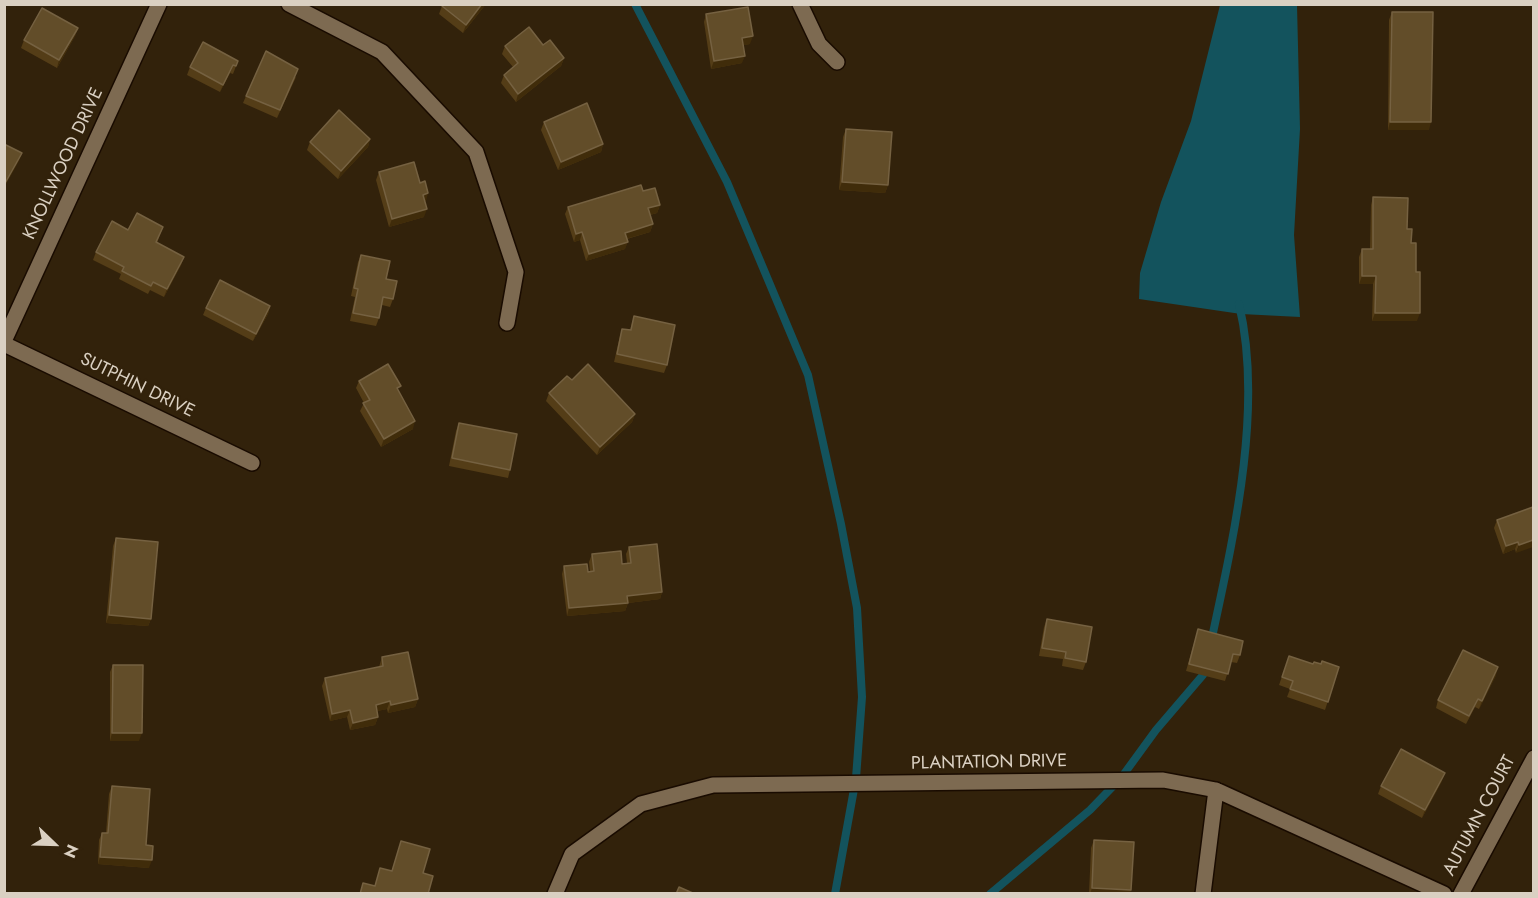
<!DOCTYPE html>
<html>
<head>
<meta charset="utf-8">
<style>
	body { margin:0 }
	#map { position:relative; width:1538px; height:898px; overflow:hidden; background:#32220b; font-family:Jost,sans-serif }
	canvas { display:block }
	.frame { position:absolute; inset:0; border:6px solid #dad0c2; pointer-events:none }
	.north { position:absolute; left:24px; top:814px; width:60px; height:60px; -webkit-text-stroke:4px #32220b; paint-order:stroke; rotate:113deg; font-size:16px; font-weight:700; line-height:24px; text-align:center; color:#dad0c2 }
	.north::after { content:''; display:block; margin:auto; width:21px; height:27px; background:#dad0c2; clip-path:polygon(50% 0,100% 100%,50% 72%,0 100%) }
</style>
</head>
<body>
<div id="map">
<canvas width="1538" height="898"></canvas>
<div class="frame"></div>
<div class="north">N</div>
</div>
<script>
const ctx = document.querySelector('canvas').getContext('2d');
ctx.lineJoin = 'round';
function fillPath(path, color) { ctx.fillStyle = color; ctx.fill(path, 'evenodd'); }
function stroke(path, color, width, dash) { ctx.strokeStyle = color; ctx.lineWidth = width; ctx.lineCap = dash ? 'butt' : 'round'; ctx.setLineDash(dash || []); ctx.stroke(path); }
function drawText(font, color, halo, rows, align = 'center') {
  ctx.font = font + ' Jost,sans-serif'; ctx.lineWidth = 4.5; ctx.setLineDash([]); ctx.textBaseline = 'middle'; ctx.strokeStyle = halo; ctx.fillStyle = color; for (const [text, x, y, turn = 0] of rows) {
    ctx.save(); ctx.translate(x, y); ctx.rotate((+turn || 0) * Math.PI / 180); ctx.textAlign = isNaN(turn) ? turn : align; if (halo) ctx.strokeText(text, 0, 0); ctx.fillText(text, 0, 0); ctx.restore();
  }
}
const water = new Path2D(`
	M1220,5H1297L1300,129L1294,235L1300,317L1241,314L1139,299L1140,273L1161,202L1191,121Z`);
const stream = new Path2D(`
	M635,4L727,182L808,375L841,524L857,608L862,697L856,778L835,894
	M1211,642C1233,540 1264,408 1239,304
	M990,894L1090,810L1121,778L1156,730L1203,675L1205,666`);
const minor = new Path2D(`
	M289,4L382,52L476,152L516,272L507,323
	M800,4L819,44L837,62
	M4,341L159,4
	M4,344L252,463
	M555,894L572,854L641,804L713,785L1163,780L1216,790L1444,894
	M1203,894L1216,790
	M1461,894L1534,758`);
const wall = new Path2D(`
	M486,4L463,33L439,14L442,6Z
	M1392,12L1429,130H1388L1389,20Z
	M706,14L750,44L743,45L742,63L711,69L704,22Z
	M78,28L75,36L57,68L21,48L24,40Z
	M505,46L564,58L561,66L516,102L501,83L504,75L513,67L502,54Z
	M238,61L233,74L230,73L220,92L187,75L190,67Z
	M296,77L277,118L243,103L246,96Z
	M544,122L603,144L601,152L558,170L541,130Z
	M846,129L888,185L885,193L839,190L843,137Z
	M370,139L368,147L338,179L307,150L310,142Z
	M379,172L426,201H425L424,217L389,227L376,180Z
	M643,191L660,205L657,213L650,215L653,224L650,232L627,239L625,249L586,261L580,240L574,242L565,214L568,207Z
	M1373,197L1407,229L1411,243L1416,272L1417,321H1372L1373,284H1359V257L1362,249H1370L1371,205Z
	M163,227L157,243L184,257L181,265L164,297L150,290L148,294L119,279L121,274L93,260L96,252L128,230Z
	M361,255L386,279L393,299L390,307L382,305L379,318L376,326L350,321L355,297L351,296L358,262Z
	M270,306L268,314L253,341L203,315L206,308Z
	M634,316L667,365L664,373L614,362L620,336L622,329L630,330Z
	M572,380L635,414L632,422L597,455L546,401L549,393Z
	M359,381L399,391L413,429L381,447L360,411L364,403L356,388Z
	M459,423L510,470L508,478L449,466L456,431Z
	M1533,507L1516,553L1515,549L1503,554L1494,528L1497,520Z
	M116,538L151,619L148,626L106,623L113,546Z
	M629,547L662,592L660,599L628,603L625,611L567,616L562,574L564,566L590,572L589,562L592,554L622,564L627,563L626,554Z
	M1047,619L1086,662L1083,670L1062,666L1063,659L1039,656L1044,627Z
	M1198,629L1240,655L1237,663L1231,662L1225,681L1186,671Z
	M1289,656L1313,664H1321L1339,667L1325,710L1287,697L1290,689L1279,685Z
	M382,657L418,699L415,707L388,713L387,709L377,711L378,717L375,725L350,730L347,717L330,721L322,686L325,678L379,667Z
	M113,665L139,741H110V672Z
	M1496,675L1479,709L1475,707L1466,724L1436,708L1438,700Z
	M1442,781L1422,818L1378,794L1381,786Z
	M112,786L146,845L149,868L98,864L99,840L102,833H106L109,794Z
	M1094,840L1130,894H1089L1091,848Z`);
const shadedWall = new Path2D(`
	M482,4H486L463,33L466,25Z
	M78,28L75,36L57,68L59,60Z
	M753,36L750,44L739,46L742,38Z
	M745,56L742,63L711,69L714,61Z
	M564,58L561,66L516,102L518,94Z
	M233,65L230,73L220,92L223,85Z
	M1390,122H1431L1429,130H1388Z
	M370,139L368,147L338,179L341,171Z
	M603,144L601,152L558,170L561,162Z
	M22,153L19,161L4,188V185Z
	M842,182L888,185L885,193L839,190Z
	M428,193L426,201L420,203L423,195Z
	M660,205L657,213L646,216L648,208Z
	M427,209L424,217L389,227L392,219Z
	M653,224L650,232L622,240L625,233Z
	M582,232L580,240L574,242L576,234Z
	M628,242L625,249L586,261L589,254Z
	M184,257L181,265L164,297L167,289Z
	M1362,276H1376L1373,284H1359Z
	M270,306L268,314L253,341L256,334Z
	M1375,313H1420L1417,321H1372Z
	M635,414L632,422L597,455L600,447Z
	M415,421L413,429L381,447L384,439Z
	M1533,540V547L1516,553L1519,545Z
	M1518,542L1515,549L1503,554L1506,546Z
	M662,592L660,599L628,603L625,611L567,616L569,608L627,596Z
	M109,615L151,619L148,626L106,623Z
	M1498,667L1496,675L1479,709L1482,701Z
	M418,699L415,707L388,713L391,705Z
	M390,701L387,709L373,712L376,705Z
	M350,710L347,717L330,721L332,714Z
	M378,717L375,725L350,730L353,723Z
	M112,733H142L139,741H110Z
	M1445,773L1442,781L1422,818L1425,810Z
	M100,857L152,860L149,868L98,864Z
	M1092,888L1131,890L1130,894H1090Z`);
const building = new Path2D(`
	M443,4H482L466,25L442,6Z
	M748,7L753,36L742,38L745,56L714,61L706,14Z
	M42,8L78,28L59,60L24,40Z
	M1392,12H1433L1431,122H1390Z
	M529,27L543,45L550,40L564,58L518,94L504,75L518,63L505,46Z
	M203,42L238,61L236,66L233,65L223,85L190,67Z
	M266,51L298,69L280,110L246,96Z
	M587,103L603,144L561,162L544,122Z
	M339,110L370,139L341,171L310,142Z
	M846,129L892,132L888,185L842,182Z
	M4,144L22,153L4,185Z
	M414,162L420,183L425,181L428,193L423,195L427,209L392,219L379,172Z
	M641,185L643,191L655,188L660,205L648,208L653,224L625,233L628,242L589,254L582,232L576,234L568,207Z
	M1373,197L1408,198L1407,229H1412L1411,243H1416V272H1420V313H1375L1376,276H1362V249H1373Z
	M137,213L163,227L156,242L184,257L167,289L153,282L151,286L122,271L124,267L96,252L112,221L128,230Z
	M361,255L390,261L386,279L397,281L393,299L383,297L379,318L353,313L358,289L354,288Z
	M220,280L270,306L256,334L206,308Z
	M634,316L675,325L667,365L617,354L622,329L631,330Z
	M388,364L401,386L397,388L415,421L384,439L363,403L370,400L359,381Z
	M588,364L635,414L600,447L549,393L567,376L572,380Z
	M459,423L517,434L510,470L452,458Z
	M1533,507V540L1519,545L1518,542L1506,546L1497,520Z
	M116,538L158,542L151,619L109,615Z
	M657,544L662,592L627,596L628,603L569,608L564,566L587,564L588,572L594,571L592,554L621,551L622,564L631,563L629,547Z
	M1047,619L1092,627L1086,662L1065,658L1066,652L1042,648Z
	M1198,629L1243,641L1240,655L1233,654L1228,674L1189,664Z
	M1463,650L1498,667L1482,701L1478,699L1469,716L1438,700Z
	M408,652L418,699L391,705L390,701L376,705L378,717L353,723L350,710L332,714L325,678L383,666L382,657Z
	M1289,656L1313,664L1314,662L1321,664L1322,661L1339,667L1328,702L1290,689L1293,681L1282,677Z
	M113,665H143L142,733H112Z
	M1401,749L1445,773L1425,810L1381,786Z
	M112,786L150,789L146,845L153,846L152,860L100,857L102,833H108Z
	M1094,840L1134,842L1131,890L1092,888Z
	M401,841L430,849L423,873L433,876L428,894H360L363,883L375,886L380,868L392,871Z
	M679,887L695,894H676Z`);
const streetNames = [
	["KNOLLWOOD DRIVE",64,164,-65],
	["SUTPHIN DRIVE",137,386,26],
	["PLANTATION DRIVE",989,763,-1],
	["AUTUMN COURT",1480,816,-62]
];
fillPath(water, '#13535d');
stroke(stream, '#13535d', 8);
stroke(minor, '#190b00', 18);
stroke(minor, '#7d6a51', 15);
fillPath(wall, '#543d17');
fillPath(shadedWall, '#402c0a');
fillPath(building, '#624d29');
stroke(building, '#756141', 1.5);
drawText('18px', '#dad0c2', '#32220b', streetNames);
</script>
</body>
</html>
